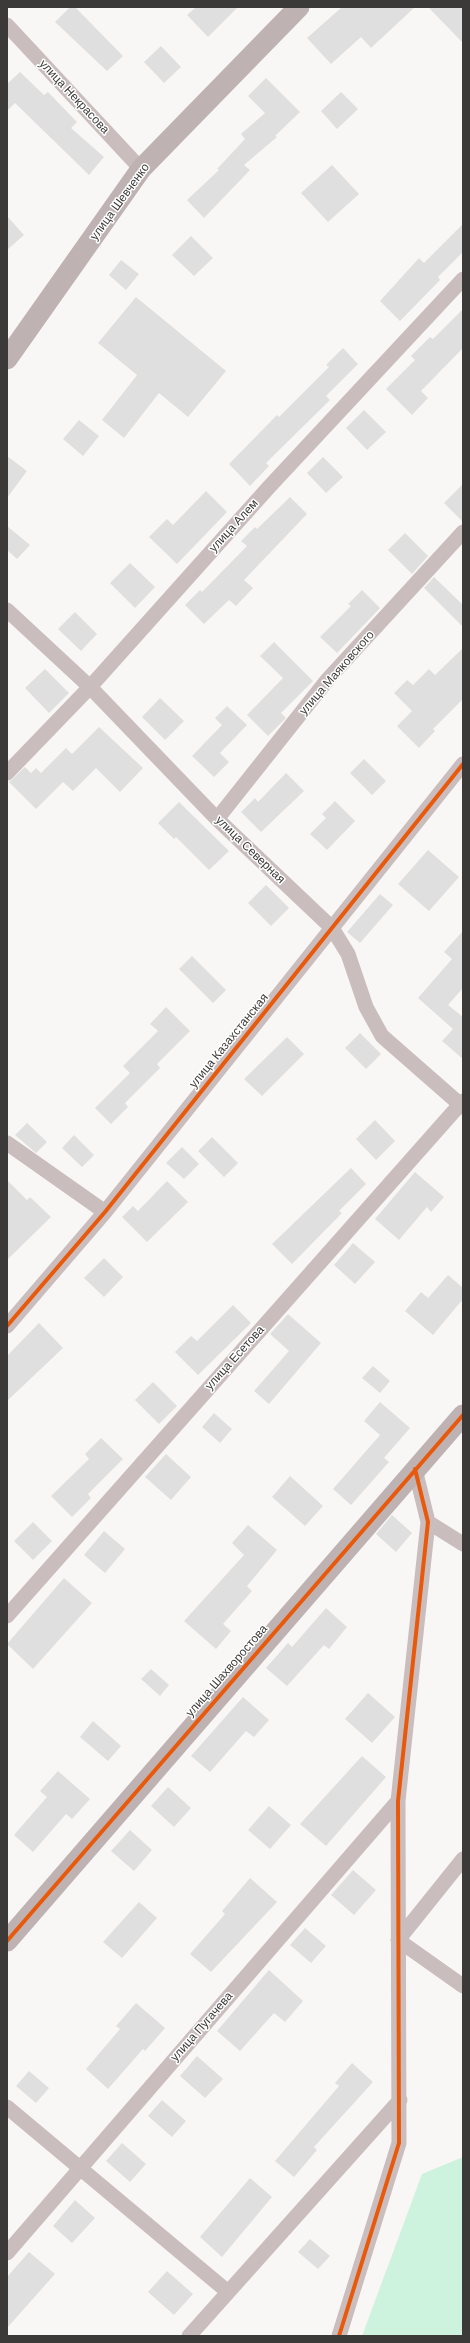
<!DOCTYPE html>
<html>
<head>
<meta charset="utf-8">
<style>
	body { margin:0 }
	#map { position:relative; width:470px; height:2343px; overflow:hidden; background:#f9f7f5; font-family:Arial,sans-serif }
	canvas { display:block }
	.frame { position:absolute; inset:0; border:8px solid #3c3a39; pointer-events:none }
</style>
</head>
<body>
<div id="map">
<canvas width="470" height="2343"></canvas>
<div class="frame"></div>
</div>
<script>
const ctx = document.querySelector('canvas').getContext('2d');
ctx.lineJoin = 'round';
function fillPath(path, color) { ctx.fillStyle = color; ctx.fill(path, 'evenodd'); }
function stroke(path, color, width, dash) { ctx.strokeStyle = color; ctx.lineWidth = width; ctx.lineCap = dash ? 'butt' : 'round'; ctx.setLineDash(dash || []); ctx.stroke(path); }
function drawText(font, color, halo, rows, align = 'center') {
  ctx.font = font + ' Arial,sans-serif'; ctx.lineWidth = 3; ctx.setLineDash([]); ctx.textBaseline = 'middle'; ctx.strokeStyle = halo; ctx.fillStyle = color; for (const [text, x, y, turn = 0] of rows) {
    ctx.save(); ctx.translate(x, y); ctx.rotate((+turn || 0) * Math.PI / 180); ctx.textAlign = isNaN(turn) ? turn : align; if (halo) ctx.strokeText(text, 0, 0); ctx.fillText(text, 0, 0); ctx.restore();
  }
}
const green = new Path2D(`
	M463,2157V2336H362L422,2174Z`);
const building = new Path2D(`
	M70,7H75L123,56L107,71L55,22Z
	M196,7H238L208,37L187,15Z
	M342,7H415L371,48L361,37L331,64L307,38Z
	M428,7H463V43Z
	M161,46L181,67L164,83L144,62Z
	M20,72L44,95L48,92L77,122L71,128L104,157L89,175L15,103L7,111V84Z
	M266,78L300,112L275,136L277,137L244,165L250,170L204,218L187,200L219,170L217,169L245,139L241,134L265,113L248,96Z
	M341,92L358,109L337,129L321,111Z
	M332,165L359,194L328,222L301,193Z
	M7,216L24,235L7,250Z
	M463,224V252L438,277L440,280L400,321L380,301L419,258L424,263Z
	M191,236L213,258L194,276L172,255Z
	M121,260L139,274L126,290L109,275Z
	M136,297L226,371L188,417L159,393L124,438L102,420L137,375L98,343Z
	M463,309V348L421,391L428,398L412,415L386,389L415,360L411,356L430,337L433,339Z
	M343,348L358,364L326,396L330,400L266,463L269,466L250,486L229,464L277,415L279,417L329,367L326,365Z
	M364,410L386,432L367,450L346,428Z
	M79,420L99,436L83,456L63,439Z
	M7,456L27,471L7,498Z
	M323,457L343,477L326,493L307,473Z
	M463,484V522L444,503Z
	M206,491L227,512L177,564L149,537L167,519L173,525Z
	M290,497L307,514L244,580L253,588L236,606L229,600L204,624L185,605L200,590L202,592L247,546L241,541L255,527L257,529Z
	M7,526L30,545L17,559L7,550Z
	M405,533L428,556L412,574L388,550Z
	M130,563L155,587L135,608L110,583Z
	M434,577L463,605V627L424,588Z
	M362,590L380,608L337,653L320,637L351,606L348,604Z
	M75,612L97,634L81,651L58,629Z
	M274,642L313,681L281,713L286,718L268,736L247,715L283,678L260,656Z
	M463,648V699L433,729L435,731L419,748L397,726L412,711L394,693L407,680L413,685L429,669L435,675Z
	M45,669L69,693L49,713L25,688Z
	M160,698L184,721L165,740L142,717Z
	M227,706L247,725L220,753L229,762L214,777L192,756L222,725L215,718Z
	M99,727L143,768L120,792L96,768L73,791L63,782L36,809L9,782L25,767L31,773L36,768L41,773L66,748L72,754Z
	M364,759L386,781L372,795L350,773Z
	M286,773L304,791L261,832L241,812L255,798L258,802Z
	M335,801L355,821L327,850L310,834L326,818L322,814Z
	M179,802L229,851L209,870L176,837L174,839L158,823Z
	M428,850L459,877L429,911L398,884Z
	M266,885L289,908L271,926L248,903Z
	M380,894L393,905L360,943L347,932Z
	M463,931V988L448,1005L463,1017V1059L442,1041L453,1029L418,998L452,959L444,952Z
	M192,956L226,990L213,1003L179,969Z
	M166,1007L190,1031L157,1064L160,1068L125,1103L128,1107L111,1124L95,1108L130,1073L123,1066L158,1031L150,1024Z
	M360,1033L381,1054L366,1069L345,1048Z
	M287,1037L304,1054L262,1096L244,1079Z
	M375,1120L395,1141L376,1160L356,1139Z
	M27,1123L47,1142L36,1153L15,1135Z
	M74,1135L94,1155L82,1167L62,1148Z
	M212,1137L238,1163L224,1177L198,1151Z
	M182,1147L199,1164L184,1179L166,1163Z
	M351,1168L366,1184L339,1211L342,1213L292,1264L272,1244Z
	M415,1172L444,1197L431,1212L427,1207L399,1240L375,1219Z
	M7,1180L27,1200L30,1197L51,1217L7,1260Z
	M167,1181L188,1202L147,1242L122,1217L133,1206L138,1211Z
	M353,1243L375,1262L355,1284L334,1265Z
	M104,1258L123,1277L104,1297L84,1278Z
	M448,1275L463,1288V1299L433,1335L405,1311L421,1292L428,1298Z
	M233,1305L251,1323L198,1375L175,1352L191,1336L197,1341Z
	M288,1314L321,1343L269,1404L254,1391L289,1351L270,1334Z
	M39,1323L63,1348L7,1401V1356Z
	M373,1366L390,1381L380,1393L362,1378Z
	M153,1382L177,1406L159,1424L135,1400Z
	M380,1402L410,1428L384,1458L389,1462L351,1505L333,1489L380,1435L364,1421Z
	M214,1413L232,1429L220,1443L202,1427Z
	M101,1438L123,1459L88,1494L91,1498L72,1517L51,1496L89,1459L85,1454Z
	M166,1454L191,1477L171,1500L145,1477Z
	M290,1476L323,1506L305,1526L272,1497Z
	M392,1515L412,1533L396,1552L376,1534Z
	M33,1522L52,1541L33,1560L14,1541Z
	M248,1525L277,1550L247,1586L252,1591L223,1624L231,1631L216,1649L184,1621L244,1555L232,1543Z
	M104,1531L125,1549L105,1573L84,1555Z
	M64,1578L92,1603L33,1669L7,1644Z
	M326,1608L347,1627L329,1649L324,1645L287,1686L266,1668L288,1643L292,1647Z
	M151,1669L169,1685L160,1696L141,1679Z
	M368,1693L395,1717L372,1743L345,1719Z
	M243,1697L269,1720L254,1737L246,1731L210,1772L191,1756Z
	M93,1721L121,1746L108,1761L80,1737Z
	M362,1756L386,1777L326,1846L300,1824Z
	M58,1771L90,1799L72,1819L66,1814L33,1852L14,1835L47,1797L40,1791Z
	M168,1787L191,1808L174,1827L151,1806Z
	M269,1806L291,1825L270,1849L248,1830Z
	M130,1830L152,1850L134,1871L111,1851Z
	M353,1870L376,1890L354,1915L331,1895Z
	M250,1878L277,1902L211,1972L190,1954L225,1914L222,1911Z
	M139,1902L157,1918L122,1958L103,1942Z
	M305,1928L326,1946L311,1963L290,1945Z
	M269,1970L303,2001L285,2022L274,2013L240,2051L217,2031Z
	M136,2003L165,2028L145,2051L143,2049L108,2089L86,2069L120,2029L116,2026Z
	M197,2056L223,2079L205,2098L180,2076Z
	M352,2063L373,2082L314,2147L317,2150L294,2177L275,2161L339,2086L335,2083Z
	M29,2071L49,2088L36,2103L16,2086Z
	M162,2100L186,2121L172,2137L148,2116Z
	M122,2143L146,2164L130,2182L106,2161Z
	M250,2178L272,2197L222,2257L200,2237Z
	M75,2200L95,2218L72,2243L53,2226Z
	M310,2239L330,2256L318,2269L298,2252Z
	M29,2252L55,2274L7,2328V2277Z
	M167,2271L193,2294L174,2315L148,2292Z`);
const street = new Path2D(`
	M7,25L141,169
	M7,610L90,687L217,819L332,928L348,954L366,1007L382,1036L463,1107
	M7,773L90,687L269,487L463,279
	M217,819L328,679L463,532
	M7,1143L105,1212
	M7,1326L105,1212L463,764
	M428,1522L463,1544
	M7,1616L463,1101
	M463,1859L398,1940L463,1986
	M7,2107L228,2292
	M7,2253L398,1801
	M189,2336L400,2100
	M339,2336L399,2143L398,1801L428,1522L415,1469`);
const secondary = new Path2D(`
	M7,359L141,169L299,7
	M7,1941L463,1415`);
const cycleway = new Path2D(`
	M7,1326L105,1212L463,764
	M7,1941L463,1415
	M339,2336L399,2143L398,1801L428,1522L415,1469`);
const streetNames = [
	["улица Некрасова",74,97,47],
	["улица Шевченко",120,202,-54],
	["улица Алем",234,526,-48],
	["улица Маяковского",337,673,-49],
	["улица Северная",250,850,44],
	["улица Казахстанская",229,1041,-51],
	["улица Есетова",235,1358,-48],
	["улица Шахворостова",227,1671,-49],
	["улица Пугачева",202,2027,-49]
];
fillPath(green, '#cdf2dd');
fillPath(building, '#e0dfdf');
stroke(street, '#c9bebd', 15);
stroke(secondary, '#beb3b2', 21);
stroke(cycleway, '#e8590c', 4);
drawText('12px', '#3c3a39', '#fff', streetNames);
</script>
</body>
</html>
